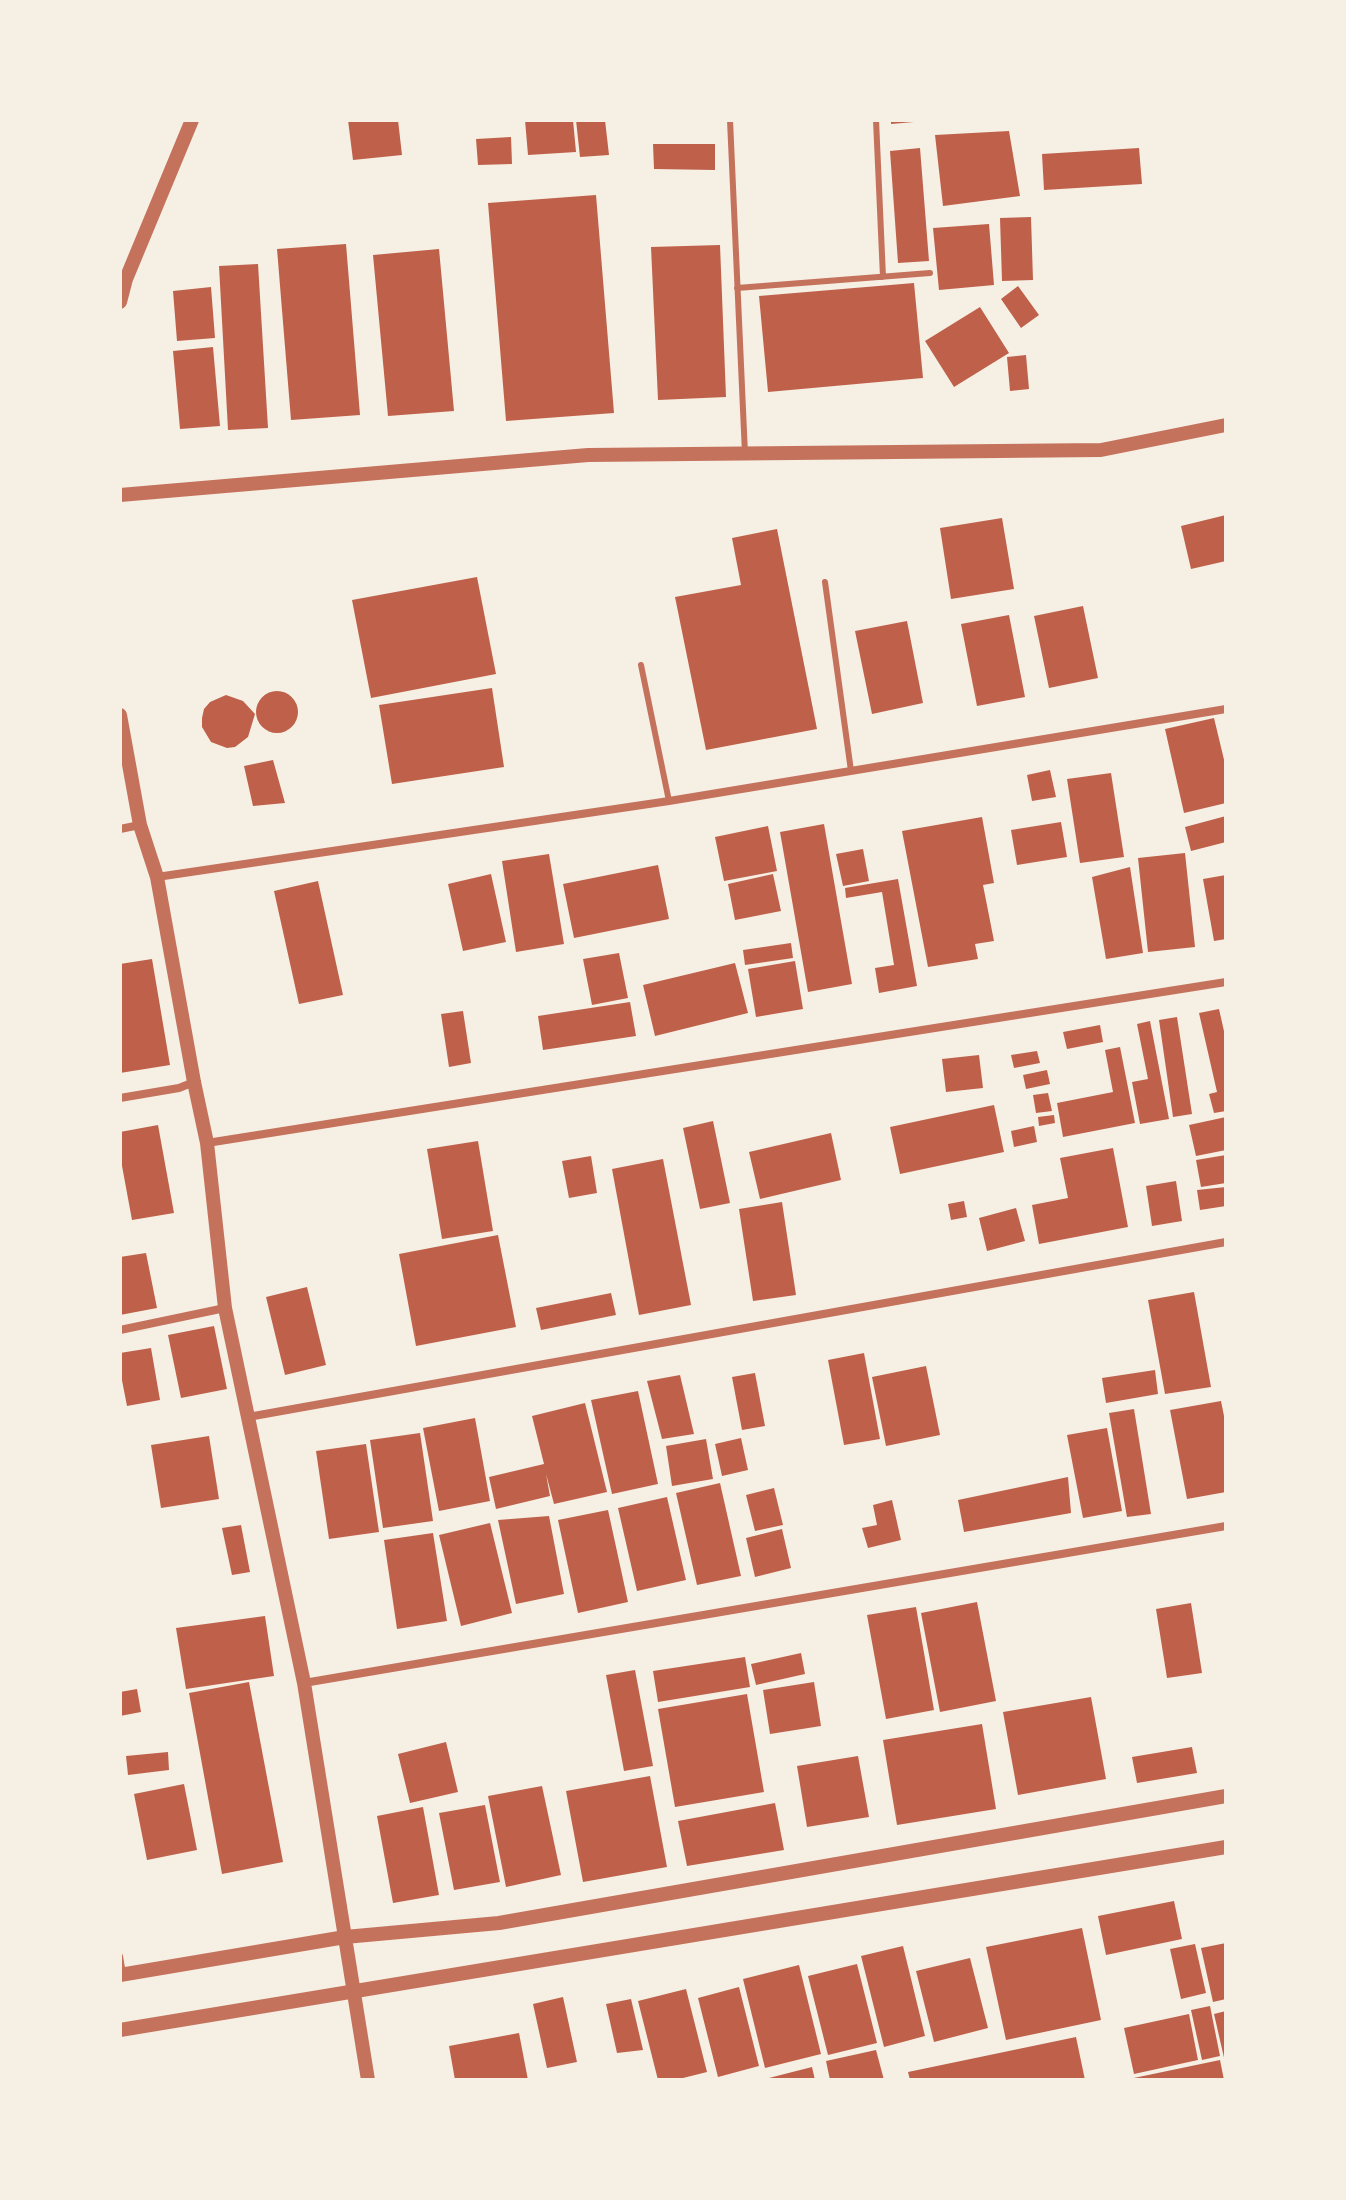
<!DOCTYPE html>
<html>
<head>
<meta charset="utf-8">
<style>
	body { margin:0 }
	#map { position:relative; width:1346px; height:2200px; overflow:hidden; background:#f6efe4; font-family:Cabin,sans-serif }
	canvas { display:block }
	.frame { position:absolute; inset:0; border:122px solid #f6efe4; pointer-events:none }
</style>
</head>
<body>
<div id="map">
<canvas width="1346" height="2200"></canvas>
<div class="frame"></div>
</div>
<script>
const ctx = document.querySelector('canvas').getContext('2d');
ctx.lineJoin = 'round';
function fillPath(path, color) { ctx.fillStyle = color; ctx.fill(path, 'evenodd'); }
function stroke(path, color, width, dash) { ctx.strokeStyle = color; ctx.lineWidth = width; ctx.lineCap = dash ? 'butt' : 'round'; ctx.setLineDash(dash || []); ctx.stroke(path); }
const building = new Path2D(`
	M348,120H398L402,155L353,160Z
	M525,120H573L576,152L528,155Z
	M576,120H605L609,155L580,157Z
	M891,120H914V122L891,124Z
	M1009,131L1020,196L943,206L935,135Z
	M511,137L512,164L478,165L476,139Z
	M653,144H715V170L654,169Z
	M920,148L929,261L898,263L890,151Z
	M1139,148L1142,184L1044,190L1042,154Z
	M596,195L614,413L506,421L488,203Z
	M1031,217L1033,280L1002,281L1000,218Z
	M989,224L994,285L939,290L933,228Z
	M346,244L360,415L291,420L277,249Z
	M720,245L726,397L658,400L651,247Z
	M439,249L454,411L388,416L373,255Z
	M258,264L268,428L228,430L219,266Z
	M914,283L923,378L768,392L759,296Z
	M1018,286L1039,315L1021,328L1001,299Z
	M211,287L215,338L177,341L173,291Z
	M980,307L1009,353L954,387L925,341Z
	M213,347L220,426L180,429L173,351Z
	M1026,355L1029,389L1010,391L1007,357Z
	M1226,515V561L1191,569L1181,526Z
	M1002,518L1014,589L951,599L940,528Z
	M777,529L817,729L706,750L675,597L741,585L732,538Z
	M477,577L496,674L371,698L352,600Z
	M1083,606L1098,678L1049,688L1034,616Z
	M1009,615L1025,697L977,706L961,624Z
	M907,621L923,703L872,714L855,631Z
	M492,688L504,767L392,784L379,705Z
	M256 712a21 21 0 1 1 42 0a21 21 0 1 1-42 0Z
	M226,695L243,701L255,714L248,737L235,747L227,748L211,742L202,727V718L204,709L210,702Z
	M1214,718L1226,768V803L1184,813L1165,729Z
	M273,760L285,803L253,806L244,766Z
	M1050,770L1056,797L1032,801L1027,775Z
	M1111,773L1124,857L1080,863L1067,779Z
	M1226,816V842L1191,851L1185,827Z
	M982,817L994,883L983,885L994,941L975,944L978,959L928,967L902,831Z
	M1061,822L1067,857L1017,865L1011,830Z
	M824,824L852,984L808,992L780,832Z
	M768,826L777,871L724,881L715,837Z
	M863,849L869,881L843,886L836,854Z
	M1185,853L1195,947L1148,952L1138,858Z
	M549,854L564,944L516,952L502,861Z
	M658,865L669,919L574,938L563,884Z
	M1130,867L1143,953L1106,959L1092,877Z
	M491,874L506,942L463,951L448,884Z
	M773,874L781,911L735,920L728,884Z
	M1226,875V939L1214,941L1203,879Z
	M898,879L917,986L879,993L875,968L894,965L882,892L846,898L845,888Z
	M318,881L343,995L299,1004L274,891Z
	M791,943L793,958L745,965L743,950Z
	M619,953L628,998L592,1005L583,959Z
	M152,959L170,1065L120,1073V964Z
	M795,961L803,1009L756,1017L748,969Z
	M735,963L748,1013L655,1036L643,985Z
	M630,1002L636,1036L543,1050L538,1016Z
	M1219,1009L1226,1040V1111L1214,1113L1209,1094L1217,1092L1199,1013Z
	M463,1011L471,1063L449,1067L441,1014Z
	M1177,1017L1192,1114L1173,1117L1159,1020Z
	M1150,1021L1169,1119L1140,1124L1132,1082L1148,1079L1137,1024Z
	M1100,1025L1103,1042L1067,1049L1063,1032Z
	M1120,1047L1135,1123L1063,1137L1057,1103L1113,1092L1105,1050Z
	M1037,1051L1040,1063L1014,1068L1011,1055Z
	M979,1055L983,1088L946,1092L942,1059Z
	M1047,1070L1050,1084L1026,1089L1023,1075Z
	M1048,1093L1052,1111L1036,1113L1033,1095Z
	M994,1105L1004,1152L900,1174L890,1127Z
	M1054,1115L1055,1123L1039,1126L1038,1117Z
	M1226,1117V1150L1196,1156L1189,1125Z
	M713,1121L730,1203L700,1209L683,1128Z
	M158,1125L174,1213L132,1220L120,1155V1132Z
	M1034,1126L1037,1142L1014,1147L1011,1131Z
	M831,1133L841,1180L760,1199L749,1152Z
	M478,1141L493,1231L442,1239L427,1149Z
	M1113,1148L1128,1227L1039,1244L1032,1205L1068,1198L1060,1158Z
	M1226,1155V1183L1201,1187L1196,1160Z
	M591,1156L597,1193L569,1198L562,1161Z
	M663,1159L691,1305L639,1315L612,1169Z
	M1176,1181L1182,1221L1152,1226L1146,1186Z
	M1226,1187V1206L1200,1210L1197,1190Z
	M964,1201L967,1217L951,1220L948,1204Z
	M782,1202L796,1295L753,1301L739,1209Z
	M1016,1208L1025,1241L987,1251L979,1218Z
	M498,1235L516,1327L416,1346L399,1254Z
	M146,1253L157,1308L120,1315V1257Z
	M307,1287L326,1365L285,1375L266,1297Z
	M1194,1292L1211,1387L1165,1394L1148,1300Z
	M611,1293L616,1315L541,1330L536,1308Z
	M214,1326L227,1389L181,1398L168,1335Z
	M151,1348L160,1400L127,1406L120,1370V1353Z
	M864,1353L880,1439L844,1445L828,1360Z
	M926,1366L940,1435L886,1446L872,1377Z
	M1155,1370L1158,1394L1106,1403L1102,1378Z
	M755,1373L765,1426L742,1430L732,1377Z
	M680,1375L694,1434L662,1439L647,1381Z
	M638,1391L658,1484L612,1494L591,1400Z
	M1221,1401L1226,1426V1492L1187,1499L1170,1410Z
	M585,1403L607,1492L554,1504L546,1474L550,1496L496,1509L489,1477L544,1464L532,1416Z
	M1134,1409L1151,1514L1127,1517L1109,1413Z
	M475,1418L490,1501L439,1511L423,1428Z
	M1107,1428L1122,1511L1083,1518L1067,1435Z
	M420,1433L433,1521L383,1528L370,1440Z
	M209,1436L219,1499L161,1508L151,1445Z
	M741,1438L748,1470L722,1476L715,1444Z
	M706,1439L713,1479L672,1486L666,1446Z
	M366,1444L379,1532L329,1539L316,1451Z
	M1068,1477L1071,1513L964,1532L958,1500Z
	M720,1483L741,1576L697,1585L676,1493Z
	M774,1488L783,1525L755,1531L746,1495Z
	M667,1497L686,1580L637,1591L618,1508Z
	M892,1500L901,1540L868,1548L862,1528L877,1525L873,1505Z
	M608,1510L628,1602L578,1613L558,1520Z
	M549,1516L564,1594L516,1604L498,1520Z
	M490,1523L512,1613L461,1626L439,1535Z
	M241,1525L250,1572L232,1575L222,1528Z
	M782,1529L791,1568L755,1577L746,1538Z
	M433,1533L447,1621L397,1629L384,1540Z
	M977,1602L996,1701L940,1712L921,1613Z
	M1191,1603L1202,1673L1167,1678L1156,1609Z
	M916,1607L934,1710L886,1719L867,1615Z
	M265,1616L274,1676L186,1689L176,1628Z
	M801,1653L805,1674L756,1685L751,1664Z
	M745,1657L750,1687L658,1702L653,1671Z
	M635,1670L653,1766L624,1771L606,1675Z
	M249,1682L283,1862L222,1874L189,1693Z
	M814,1682L821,1726L770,1734L763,1690Z
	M137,1689L141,1712L120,1716V1692Z
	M747,1694L764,1792L675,1807L658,1709Z
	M1091,1697L1106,1779L1018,1795L1003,1712Z
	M982,1724L996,1809L897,1825L883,1740Z
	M446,1742L458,1792L410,1803L398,1754Z
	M1192,1747L1197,1773L1137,1783L1132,1757Z
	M168,1752L169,1770L128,1775L126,1756Z
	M858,1756L869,1817L807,1827L797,1766Z
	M650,1776L667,1867L583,1882L566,1791Z
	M184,1784L197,1850L147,1860L134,1794Z
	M542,1786L561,1875L506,1887L488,1796Z
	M775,1803L784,1850L687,1866L678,1821Z
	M485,1805L500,1882L454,1890L439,1813Z
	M423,1807L439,1895L393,1903L377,1816Z
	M1174,1901L1182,1939L1106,1955L1098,1916Z
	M1082,1928L1101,2020L1006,2040L986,1947Z
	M1226,1943V1999L1213,2002L1201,1948Z
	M1195,1944L1206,1993L1181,1999L1170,1949Z
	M903,1946L925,2036L884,2047L861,1956Z
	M970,1958L988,2028L934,2042L916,1971Z
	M857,1964L877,2043L828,2055L808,1976Z
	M799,1965L821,2054L765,2068L743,1979Z
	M739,1987L759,2066L718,2077L698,1998Z
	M686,1989L707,2072L675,2080H658L638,2001Z
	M563,1997L577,2062L547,2068L533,2004Z
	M631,1999L643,2050L617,2053L606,2004Z
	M1210,2006L1220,2056L1202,2060L1191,2010Z
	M1226,2011V2061L1225,2062L1214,2014Z
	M1189,2014L1198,2060L1134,2074L1124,2028Z
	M519,2033L528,2080H455L449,2046Z
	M1076,2037L1085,2080H910L908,2072Z
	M876,2050L884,2080H830L826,2061Z
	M1220,2060L1224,2080H1129V2079Z
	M812,2067L815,2080H766L765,2079Z`);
const service = new Path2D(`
	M730,120L745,454
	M876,120L883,277
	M737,288L930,273
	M825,582L851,771
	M641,665L669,801
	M120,1956L123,1974`);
const minor = new Path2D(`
	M120,829L140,825
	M157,877L669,801L1226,709
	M120,1098L179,1088L194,1082
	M207,1143L1226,982
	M120,1330L225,1308
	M248,1417L1226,1242
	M304,1683L1226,1526`);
const tertiary = new Path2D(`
	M120,302L126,279L192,120
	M120,495L588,455L1101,450L1226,425
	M120,715L140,825L157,877L194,1082L207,1143L225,1308L304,1683L368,2080
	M120,1975L345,1937L499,1923L1226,1796
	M120,2030L1226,1847`);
fillPath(building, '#bf614a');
stroke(service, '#c5725c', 6);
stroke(minor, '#c5725c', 8);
stroke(tertiary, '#c5725c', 14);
</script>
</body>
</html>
